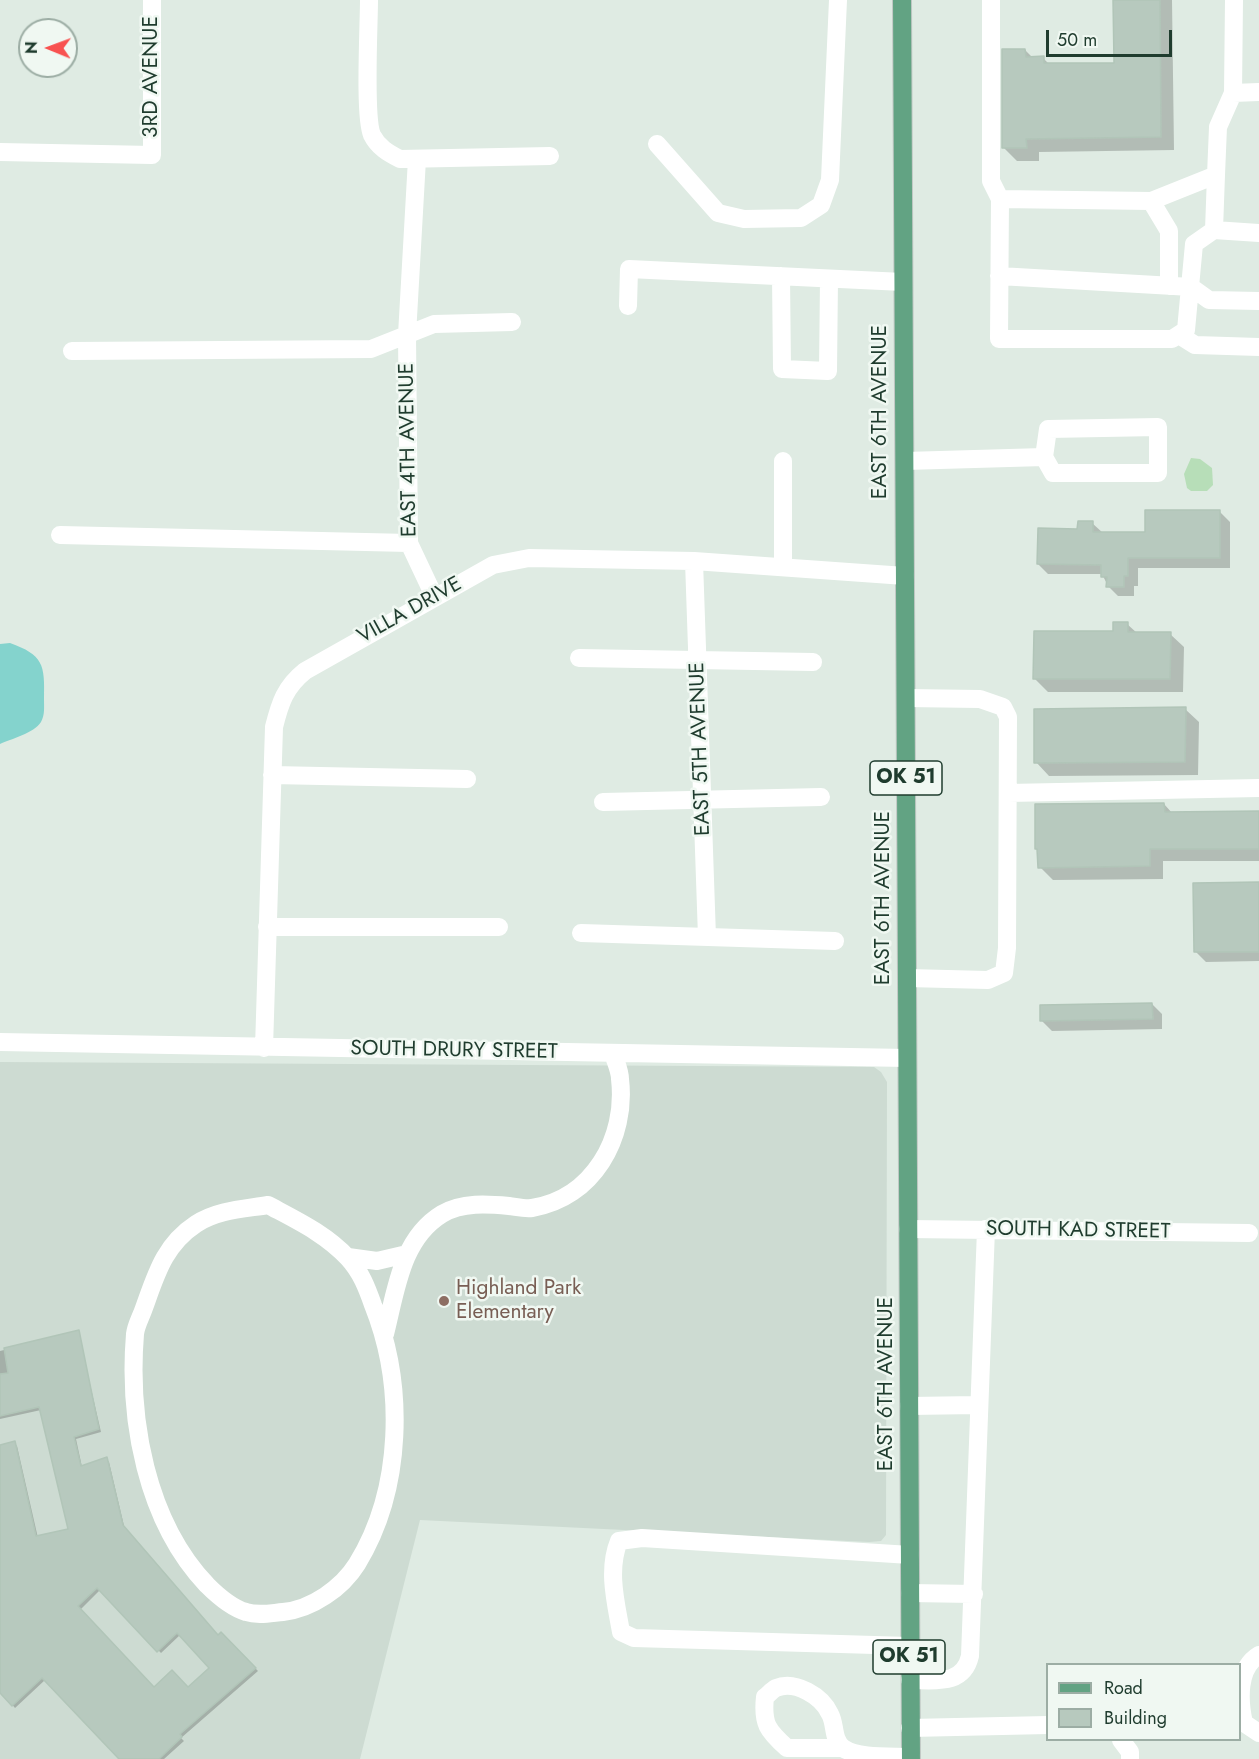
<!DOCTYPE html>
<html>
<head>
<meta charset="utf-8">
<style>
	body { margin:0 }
	#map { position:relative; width:1259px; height:1759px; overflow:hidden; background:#dfebe3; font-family:Jost,sans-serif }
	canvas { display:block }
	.legend { position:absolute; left:1046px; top:1663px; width:195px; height:78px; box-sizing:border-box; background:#f0f8f2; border:2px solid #9cada4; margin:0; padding:8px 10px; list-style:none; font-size:18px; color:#1f3c2e }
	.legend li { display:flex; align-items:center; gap:12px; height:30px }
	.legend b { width:30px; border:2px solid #9cada4 }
	.north { position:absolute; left:18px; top:18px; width:60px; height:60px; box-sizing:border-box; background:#f0f8f2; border:2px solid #9cada4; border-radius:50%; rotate:271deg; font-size:16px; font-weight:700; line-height:24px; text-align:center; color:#1f3c2e }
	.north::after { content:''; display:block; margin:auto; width:21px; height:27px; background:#f85250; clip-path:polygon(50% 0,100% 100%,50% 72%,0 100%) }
	.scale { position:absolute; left:1046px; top:30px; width:126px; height:27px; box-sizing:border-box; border:3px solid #1f3c2e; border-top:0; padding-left:8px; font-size:18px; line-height:21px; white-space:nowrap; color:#1f3c2e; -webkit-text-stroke:4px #f0f8f2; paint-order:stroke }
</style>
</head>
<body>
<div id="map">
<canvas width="1259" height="1759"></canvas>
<ul class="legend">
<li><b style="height:8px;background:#62a383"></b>Road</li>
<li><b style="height:16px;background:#b7c9be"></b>Building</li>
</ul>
<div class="north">N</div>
<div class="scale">50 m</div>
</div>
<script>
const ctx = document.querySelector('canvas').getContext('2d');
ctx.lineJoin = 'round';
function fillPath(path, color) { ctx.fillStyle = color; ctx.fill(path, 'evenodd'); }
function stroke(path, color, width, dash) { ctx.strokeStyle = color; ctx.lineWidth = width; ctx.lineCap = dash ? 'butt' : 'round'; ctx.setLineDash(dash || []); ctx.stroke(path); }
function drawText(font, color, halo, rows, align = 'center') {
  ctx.font = font + ' Jost,sans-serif'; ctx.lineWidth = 5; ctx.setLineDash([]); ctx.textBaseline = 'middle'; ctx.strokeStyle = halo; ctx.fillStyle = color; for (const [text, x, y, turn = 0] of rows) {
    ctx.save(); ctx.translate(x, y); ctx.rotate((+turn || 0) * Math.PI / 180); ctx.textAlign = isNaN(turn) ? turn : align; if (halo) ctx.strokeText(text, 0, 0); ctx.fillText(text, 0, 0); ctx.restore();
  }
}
const built = new Path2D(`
	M0,1062L874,1067L881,1072L887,1082L886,1535L881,1541L869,1542L420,1520L360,1759H0Z`);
const green = new Path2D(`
	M1191,458L1200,459L1212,468L1213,485L1207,491H1191L1187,488L1184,474Z`);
const water = new Path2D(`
	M10,643C43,655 45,664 44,699C44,707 45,715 41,722C34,733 11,739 0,744V644Z`);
const shadow = new Path2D(`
	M1115,0H1172L1174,150L1039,152V161H1017L1004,148L1025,50L1033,58H1043L1050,65L1115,64Z
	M1220,512L1230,522V568H1138V586H1134V596H1118L1108,586L1102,574H1048L1038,564L1092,523L1103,533L1147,534Z
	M1127,624L1137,633L1170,634L1184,647L1183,692H1048L1035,679Z
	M1185,709L1199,722L1198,775L1049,776L1036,762Z
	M1164,804L1173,814L1259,813V861H1163V879L1053,880L1040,867L1039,851L1036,849Z
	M1259,883V961L1206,962L1196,952Z
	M1152,1004L1162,1014V1029L1052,1031L1042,1021Z
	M78,1332L101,1432L76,1439L82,1467L106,1459L109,1462L125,1530L218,1637L221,1634L258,1671L181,1738L184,1741L164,1759H121L45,1680L15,1708L0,1690V1446L14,1443L17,1446L38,1538L70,1530L41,1410L0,1419V1351ZM101,1589L161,1653L180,1635L211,1668L188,1689H154L80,1610Z`);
const building = new Path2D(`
	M1113,0H1160L1161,137L1026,139L1027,148H1002V49H1025L1026,57L1044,56V63H1114Z
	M1145,510H1220V558H1128V576H1124V587H1106L1107,577H1101V565L1037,564L1038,528L1077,529L1078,521H1093V532H1145Z
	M1113,622H1128V632H1171L1170,679H1033L1034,631H1113Z
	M1186,707L1185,762L1034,763V709Z
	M1164,803L1165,812L1259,811V849H1150V866L1038,868L1037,849H1035V804Z
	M1259,882V952H1194L1193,883Z
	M1152,1003L1153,1019L1040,1021V1005Z
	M79,1330L99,1429L74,1437L81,1466L107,1457L123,1525L218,1635L221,1632L256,1668L180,1734L182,1737L159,1759H119L42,1678L12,1706L0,1693V1445L15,1441L36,1536L68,1529L39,1407L0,1416V1374L8,1373L4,1348ZM97,1588L157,1652L177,1633L209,1668L188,1687L172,1670L154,1687L78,1606Z`);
const minor = new Path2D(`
	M369,0C369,25 364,117 372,135C378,147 388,153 400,159L550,156
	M991,0V181L1000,199L999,339H1172L1186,330L1194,244L1214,230L1216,175
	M1233,93L1259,92
	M657,144L718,213L744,219L801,218L821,205L830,180L838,0
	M0,152L152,155V0
	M417,159L407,335L409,543L434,596
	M1000,199L1151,201L1216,175L1218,127L1233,93L1234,0
	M1151,201L1169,231V286
	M1214,230L1259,233
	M781,276L782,369L828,371L829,279
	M999,276L1191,287L1209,300L1259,301
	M628,306L629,269L903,282
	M1179,335L1195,345L1259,347
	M72,351L371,349L434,324L512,322
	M1158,427V473H1053L1044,457L1048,429Z
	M783,461V567
	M905,461L1044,457
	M60,535L409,543
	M694,561L707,937
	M579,658L813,662
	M906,698L980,699L1003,707L1008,717L1007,948L1004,973L988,980L907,978
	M272,775L467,779
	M1008,793L1259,788
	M603,802L821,797
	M267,927H499
	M581,933L835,941
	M0,1042L907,1058
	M264,1048L274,727C280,703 285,687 305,671L493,565L529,558L694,561L905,576
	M268,1205C296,1220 326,1234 348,1258C361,1272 367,1288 373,1305C405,1385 403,1489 357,1564C342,1588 312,1609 283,1612C271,1613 258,1616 246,1612C232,1608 217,1595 207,1585C146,1521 128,1419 135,1334C136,1325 141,1317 144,1308C156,1275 164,1245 196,1224C217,1210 244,1209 268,1205Z
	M908,1229L1249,1233
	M348,1257L377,1261L407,1254
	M385,1334C396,1291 401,1239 442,1214C462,1202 488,1204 509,1206C517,1207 525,1209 532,1208C593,1198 627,1138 620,1079C620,1070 615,1061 613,1053
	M909,1406L978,1405
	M910,1593L974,1594
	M909,1646L634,1638L621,1632C616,1603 607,1570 619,1541L642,1538L910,1555
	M1259,1655C1237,1668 1239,1701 1244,1723L1259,1733
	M910,1680C935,1680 963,1686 970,1656L986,1229
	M910,1728L1048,1725
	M1121,1740L1130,1752V1759
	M842,1748H787C768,1731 762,1724 765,1697C768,1695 772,1690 776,1688C795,1680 822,1696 830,1714C836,1725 832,1739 843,1748C859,1759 891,1756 911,1757`);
const major = new Path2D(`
	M902,0L911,1759`);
const markers = [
	[444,1301,6,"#8d6e63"]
];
const shields = [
	[906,778,72],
	[909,1657,72]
];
const shieldNames = [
	["OK 51",906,778],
	["OK 51",909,1657]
];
const streetNames = [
	["3RD AVENUE",152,77,-90],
	["EAST 6TH AVENUE",881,412,-90],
	["EAST 4TH AVENUE",409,450,-91],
	["VILLA DRIVE",410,611,-29],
	["EAST 5TH AVENUE",701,749,-92],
	["EAST 6TH AVENUE",884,898,-90],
	["SOUTH DRURY STREET",454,1051,1],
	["SOUTH KAD STREET",1078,1231,1],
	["EAST 6TH AVENUE",887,1384,-90]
];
const educationNames = [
	["Highland Park",456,1289],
	["Elementary",456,1313]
];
fillPath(built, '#cddbd2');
fillPath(green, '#b7deb8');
fillPath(water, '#84d3cd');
fillPath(shadow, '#0003');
fillPath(building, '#b7c9be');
stroke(building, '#b1c5b8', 1.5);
stroke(major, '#c0c8c4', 20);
stroke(minor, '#fff', 18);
stroke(major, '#62a383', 18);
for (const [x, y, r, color] of markers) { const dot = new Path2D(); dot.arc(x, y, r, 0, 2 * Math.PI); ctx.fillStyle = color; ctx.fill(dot); stroke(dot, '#f0f8f2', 2); }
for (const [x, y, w] of shields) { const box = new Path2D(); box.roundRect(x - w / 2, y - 17, w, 34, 4.5); ctx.fillStyle = '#f0f8f2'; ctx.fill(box); stroke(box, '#1f3c2e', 1.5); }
drawText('bold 20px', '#1f3c2e', null, shieldNames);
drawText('21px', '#1f3c2e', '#f0f8f2', streetNames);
drawText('21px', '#785e54', '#f0f8f2', educationNames, 'left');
</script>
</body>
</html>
